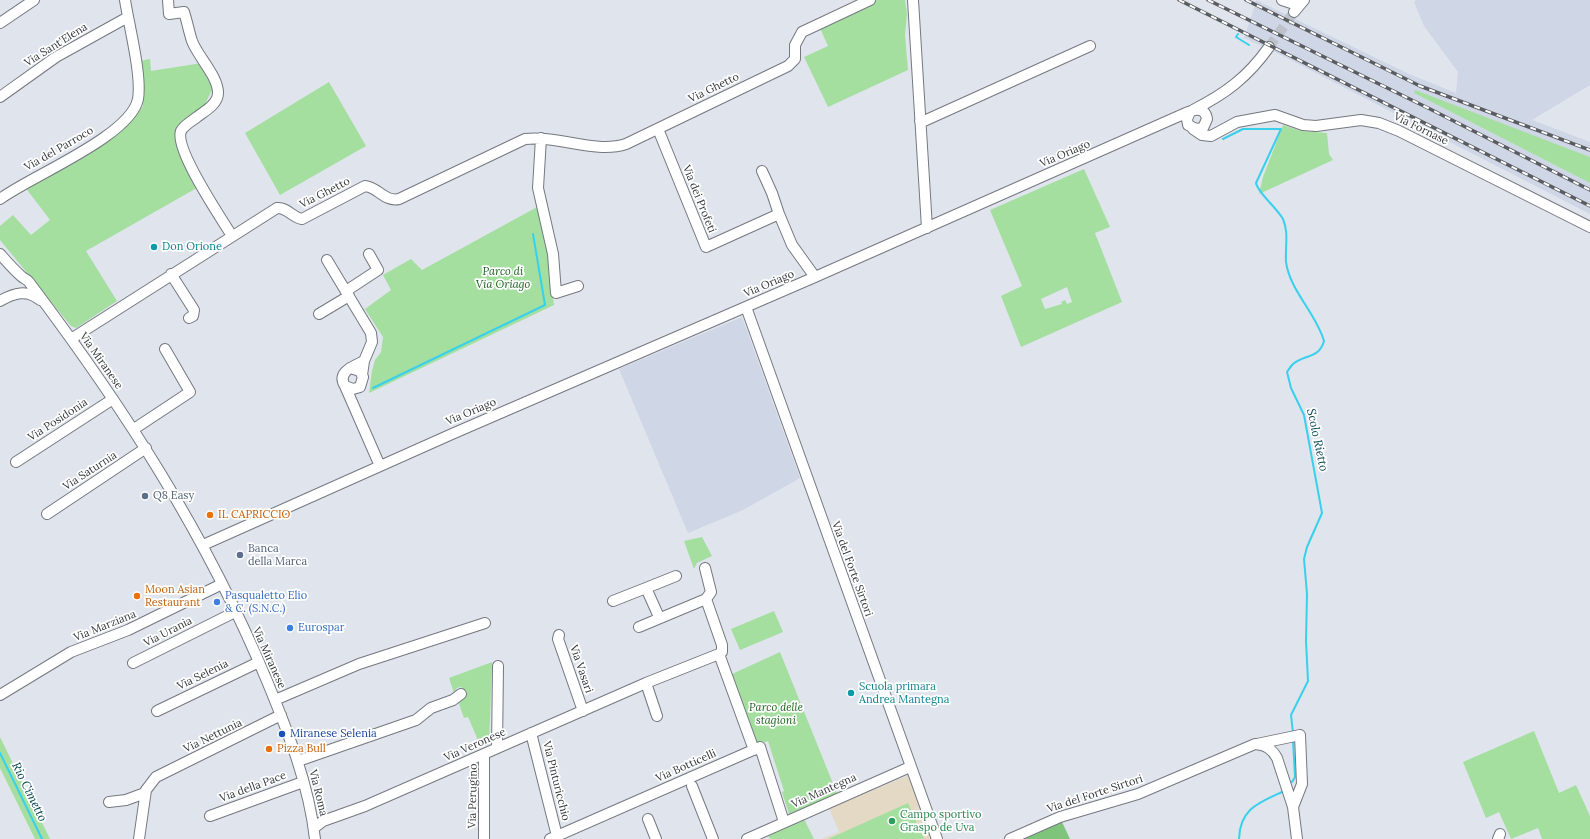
<!DOCTYPE html>
<html>
<head>
<meta charset="utf-8">
<style>
	body { margin:0 }
	canvas { display:block; background:#dfe4ed }
</style>
</head>
<body>
<canvas width="1590" height="839"></canvas>
<script>
const ctx = document.querySelector('canvas').getContext('2d');
ctx.lineJoin = 'round';
function fillPath(path, color) { ctx.fillStyle = color; ctx.fill(path, 'evenodd'); }
function stroke(path, color, width, dash) { ctx.strokeStyle = color; ctx.lineWidth = width; ctx.lineCap = dash ? 'butt' : 'round'; ctx.setLineDash(dash || []); ctx.stroke(path); }
function drawText(font, color, halo, rows, align = 'center') {
  ctx.font = font + ' Lora,serif'; ctx.lineWidth = 3.5; ctx.setLineDash([]); ctx.textBaseline = 'middle'; ctx.strokeStyle = halo; ctx.fillStyle = color; for (const [text, x, y, turn = 0] of rows) {
    ctx.save(); ctx.translate(x, y); ctx.rotate((+turn || 0) * Math.PI / 180); ctx.textAlign = isNaN(turn) ? turn : align; if (halo) ctx.strokeText(text, 0, 0); ctx.fillText(text, 0, 0); ctx.restore();
  }
}
const built = new Path2D(`
	M1256,0L1409,74L1456,93L1458,72L1424,26L1414,2L1416,0H1590V85L1532,120L1590,142V157L1415,91L1414,93L1590,183V214L1277,53L1244,38L1255,5Z
	M742,317L800,478L743,510L688,533L619,369Z`);
const education = new Path2D(`
	M907,776L910,777L932,839H821L839,832L829,808Z`);
const green = new Path2D(`
	M874,0H905L907,14L905,35L908,70L828,107L804,57L828,46L819,26Z
	M150,59L151,71L202,63L213,88L206,102L207,106L179,132L202,185L86,251L117,301L76,328L71,326L0,240V226L13,215L31,235L50,220L25,187L85,157L126,127L143,106L139,61Z
	M329,82L366,146L280,195L245,133Z
	M1415,90L1590,157V183L1414,93Z
	M1283,125L1301,131L1327,133L1329,154L1333,160L1259,194L1263,177Z
	M1084,169L1110,227L1095,233L1122,302L1021,347L1001,296L1022,286L990,210ZM1067,287L1072,302L1067,304L1065,300L1061,302L1062,304L1045,309L1041,299Z
	M539,206L544,223L554,305L369,393L372,371L375,360L381,352L383,337L365,309L391,290L383,275L411,259L422,270Z
	M702,537L712,556L697,563L694,569L684,541Z
	M774,611L783,632L740,650L731,629Z
	M780,652L838,796L802,812L800,809L789,814L782,792L784,791L768,741L758,745L732,674Z
	M492,662L489,744L481,747L468,717L464,718L458,701L465,698L467,692L461,687L457,688L454,693L449,678Z
	M1534,731L1559,793L1576,785L1590,816V839H1542L1538,828L1511,839L1499,812L1486,818L1463,762Z
	M0,737L50,839H35L0,768Z
	M908,803L924,839H828Z
	M804,819L814,839H770L768,835Z`);
const forest = new Path2D(`
	M1056,820L1062,822L1070,839H1017Z`);
const stream = new Path2D(`
	M1238,34L1236,37L1249,45
	M1223,139L1243,129H1281L1256,183C1258,193 1276,207 1283,219C1289,233 1285,247 1286,262C1290,291 1316,313 1324,341C1319,359 1305,354 1293,364C1291,366 1289,369 1287,372L1291,388L1304,415L1322,513L1307,547L1304,559L1307,594L1306,641L1308,681L1291,715L1293,733
	M373,388L545,305L533,234
	M0,753L42,839
	M1292,782L1295,777L1293,740
	M1239,839C1240,809 1258,803 1282,792`);
const minorTunnel = new Path2D(`
	M1269,47L1294,12`);
const minor = new Path2D(`
	M168,0L169,14L184,12C187,21 189,32 192,41C198,57 218,76 218,93C218,104 205,111 197,117C192,121 184,125 181,131C174,149 221,218 232,236
	M913,0L927,228
	M1282,0L1291,3L1293,0
	M1294,12L1304,0
	M0,23L34,0
	M0,97L56,57L128,17
	M1193,110C1225,94 1248,77 1269,47
	M920,121H924L1090,46
	M658,129L706,247L779,214L792,245L815,277
	M1193,129L1202,135L1211,136L1237,122L1275,115L1303,125L1316,126L1361,120L1379,123L1399,131L1590,227
	M541,138L538,188L553,254L556,293L578,286
	M762,171L772,193L779,214
	M0,199C31,176 131,136 138,99C142,75 129,26 125,0
	M0,254C7,262 13,269 21,276C24,279 27,279 29,282C124,408 206,534 267,681C288,732 309,784 315,839
	M327,260L371,333L372,342L364,361L362,375
	M171,274L194,310L193,316L189,318
	M346,291L378,270L369,254
	M0,301C14,293 27,289 40,300
	M746,307L937,839
	M319,314L349,296
	M71,339L277,208C287,207 293,218 302,219L365,186C378,187 384,202 399,199L525,139C558,135 595,154 626,144L788,66L795,59V45L802,32L870,0
	M350,368L360,371L363,377L360,387L353,389L345,386C336,372 354,366 364,361
	M345,386L380,466
	M134,429L190,392L165,349
	M16,462L113,399
	M47,514L146,448
	M203,545L452,434L815,277L1179,116C1189,112 1204,103 1207,119L1203,128L1196,129L1188,125L1187,119L1190,112
	M705,568L711,592L706,599
	M613,601L646,588
	M659,617L646,588L676,576
	M639,627L706,599L722,645V652L719,654
	M559,635L558,639L583,711
	M719,654L754,750
	M133,663L235,612
	M646,683L657,716
	M0,695L71,652L128,630L222,584
	M275,700L359,664L485,623
	M157,711L259,662
	M531,733L557,836
	M1257,744L1300,735L1302,784L1293,807
	M497,748L498,666
	M298,761L416,720L431,708L453,700L461,694
	M692,786L713,839
	M109,802L126,800L145,793
	M210,816L303,782
	M648,819L656,839
	M314,828L323,821L365,806L646,683L719,654
	M139,839L146,790L156,777L281,715
	M484,839V754
	M550,839L760,747L784,822
	M747,839L910,767
	M1010,839L1060,817L1138,794L1255,744C1266,745 1272,749 1277,758L1293,807L1297,839
	M1498,839L1500,834`);
const rail = new Path2D(`
	M1179,0L1590,206
	M1208,0L1428,108L1590,190
	M1246,0L1420,86L1590,150`);
const markers = [
	[154,247,4,"#0f9aa8"],
	[145,496,4,"#5c6f8a"],
	[210,515,4,"#e8710a"],
	[240,555,4,"#5c6f8a"],
	[137,596,4,"#e8710a"],
	[217,602,4,"#3f7fe0"],
	[290,628,4,"#3f7fe0"],
	[851,693,4,"#0f9aa8"],
	[282,734,4,"#1a4fb4"],
	[269,749,4,"#e8710a"],
	[892,821,4,"#2e9e5b"]
];
const streetNames = [
	["Via Sant'Elena",56,45,-32],
	["Via Ghetto",714,88,-26],
	["Via Fornase",1421,129,26],
	["Via del Parroco",59,149,-30],
	["Via Oriago",1065,154,-23],
	["Via Ghetto",325,193,-27],
	["Via dei Profeti",699,199,68],
	["Via Oriago",769,284,-23],
	["Via Miranese",101,361,55],
	["Via Oriago",471,412,-23],
	["Via Posidonia",58,420,-33],
	["Via Saturnia",90,471,-33],
	["Via del Forte Sirtori",852,569,70],
	["Via Marziana",105,626,-22],
	["Via Urania",168,632,-27],
	["Via Miranese",269,658,66],
	["Via Vasari",581,669,71],
	["Via Selenia",203,675,-26],
	["Via Nettunia",213,736,-26],
	["Via Veronese",475,745,-24],
	["Via Botticelli",686,766,-24],
	["Via Pinturicchio",556,781,76],
	["Via della Pace",253,787,-20],
	["Via Mantegna",824,791,-24],
	["Via Roma",318,793,76],
	["Via del Forte Sirtori",1095,794,-18],
	["Via Perugino",473,796,-89]
];
const cultureNames = [
	["Don Orione",162,247],
	["Scuola primara",859,687],
	["Andrea Mantegna",859,700]
];
const parkNames = [
	["Parco di",503,272],
	["Via Oriago",503,285],
	["Parco delle",776,708],
	["stagioni",776,721]
];
const serviceNames = [
	["Q8 Easy",153,496],
	["Banca",248,549],
	["della Marca",248,562]
];
const foodNames = [
	["IL CAPRICCIO",218,515],
	["Moon Asian",145,590],
	["Restaurant",145,603],
	["Pizza Bull",277,749]
];
const shopNames = [
	["Pasqualetto Elio",225,596],
	["& C. (S.N.C.)",225,609],
	["Eurospar",298,628]
];
const transitNames = [
	["Miranese Selenia",290,734]
];
const leisureNames = [
	["Campo sportivo",900,815],
	["Graspo de Uva",900,828]
];
const waterNames = [
	["Scolo Rietto",1317,440,78],
	["Rio Cimetto",29,792,64]
];
fillPath(built, '#cfd6e6');
fillPath(education, '#e3d9c4');
fillPath(green, '#a4dfa0');
fillPath(forest, '#7ec57b');
stroke(stream, '#39d0ec', 2);
stroke(minorTunnel, '#bdc1c9', 10, [10, 5]);
stroke(minor, '#747880', 12);
stroke(minor, '#fff', 10);
stroke(rail, '#595c60', 3.5);
stroke(rail, '#fff', 2, [6]);
for (const [x, y, r, color] of markers) { const dot = new Path2D(); dot.arc(x, y, r, 0, 2 * Math.PI); ctx.fillStyle = color; ctx.fill(dot); stroke(dot, '#fff', 1.5); }
drawText('11px', '#343639', '#fff', streetNames);
drawText('11px', '#0d838f', '#fff', cultureNames, 'left');
drawText('italic 11px', '#1a611b', '#fff', parkNames);
drawText('11px', '#4e5e75', '#fff', serviceNames, 'left');
drawText('11px', '#c56008', '#fff', foodNames, 'left');
drawText('11px', '#366cbe', '#fff', shopNames, 'left');
drawText('11px', '#164399', '#fff', transitNames, 'left');
drawText('11px', '#27864d', '#fff', leisureNames, 'left');
drawText('italic 12px', '#004450', '#fff', waterNames);
</script>
</body>
</html>
